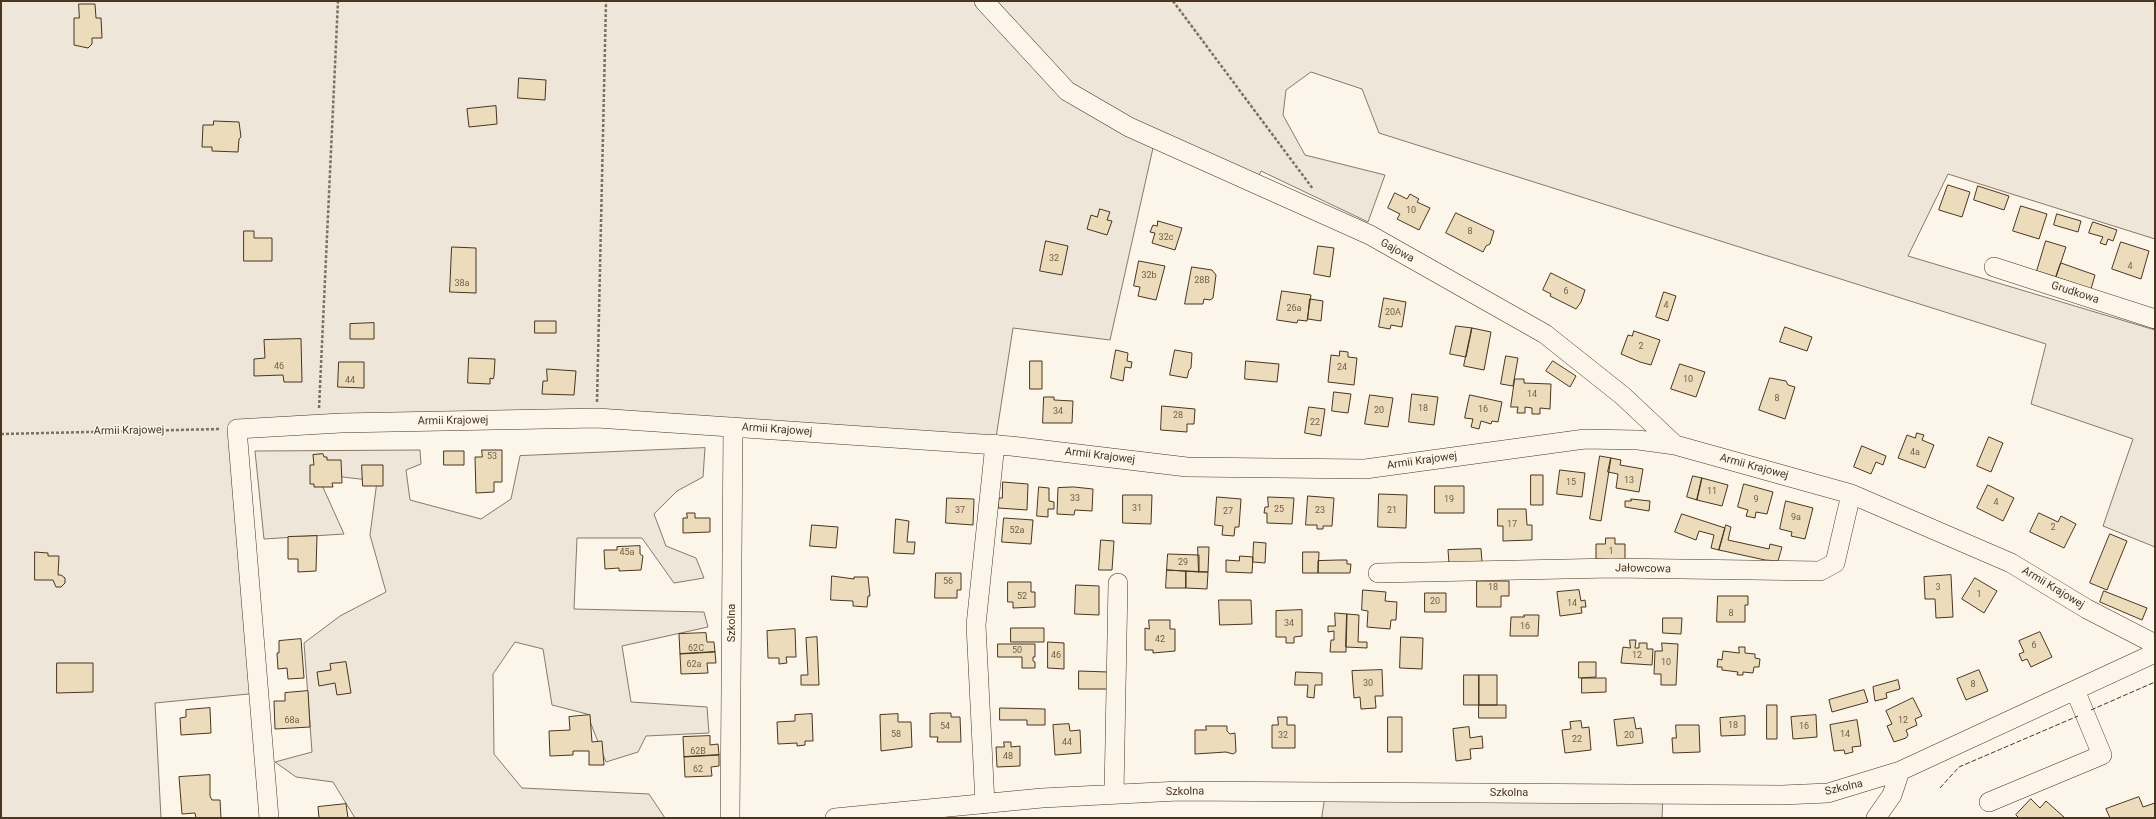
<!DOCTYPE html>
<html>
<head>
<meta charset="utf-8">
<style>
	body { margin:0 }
	#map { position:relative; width:2156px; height:819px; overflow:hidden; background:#fbf6e9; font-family:Roboto,sans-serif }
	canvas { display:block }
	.frame { position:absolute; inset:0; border:2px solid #4a3520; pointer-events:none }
</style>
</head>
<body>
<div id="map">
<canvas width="2156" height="819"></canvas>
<div class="frame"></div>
</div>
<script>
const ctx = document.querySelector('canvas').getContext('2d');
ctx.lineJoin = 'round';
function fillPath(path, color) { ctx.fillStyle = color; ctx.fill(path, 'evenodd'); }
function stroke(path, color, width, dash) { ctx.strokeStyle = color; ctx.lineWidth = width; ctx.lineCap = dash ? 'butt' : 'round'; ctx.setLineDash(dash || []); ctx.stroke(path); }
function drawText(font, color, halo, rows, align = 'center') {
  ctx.font = font + ' Roboto,sans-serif'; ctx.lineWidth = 3; ctx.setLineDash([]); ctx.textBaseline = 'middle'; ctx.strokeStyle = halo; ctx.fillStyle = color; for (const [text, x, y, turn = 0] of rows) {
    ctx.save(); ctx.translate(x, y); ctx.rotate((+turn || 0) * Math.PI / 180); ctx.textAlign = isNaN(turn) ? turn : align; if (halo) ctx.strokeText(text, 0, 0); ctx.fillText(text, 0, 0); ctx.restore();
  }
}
const green = new Path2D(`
	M1,1H2155V239L1948,174L1908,256L2155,330V547L2103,526L2133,439L2031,404L2046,344L1379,133L1362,89L1311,72L1286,90L1283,115L1305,155L1385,175L1368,222L1261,171L1255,185L1155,139L1110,340L1013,328L995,444L597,418L237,429L259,693L155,703L161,818H1Z
	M705,448L703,477L677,491L654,514L666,546L696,558L704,578L674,583L642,538H577L574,609L704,612L708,627L622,646L631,702L707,707L709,733L646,736L638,752L606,762L587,714L552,705L543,649L515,642L493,674L494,754L522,788L649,794L665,818H355L333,782L296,777L275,762L312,752L304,643L340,616L386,592L370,535L377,481L317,474L344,534L264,539L255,451L420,450L421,464L406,470L410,500L481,519L511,499L520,456Z
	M1326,792L1663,794L1662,818H1322Z`);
const building = new Path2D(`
	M79,4H95L96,18H101L102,38H92V44L88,48L74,45V18H79Z
	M519,78L546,80L545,100L518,98Z
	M496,106L497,124L469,127L467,109Z
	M214,121L239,122L241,137L239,139L238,152L212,151V147H202L203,125H213Z
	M1948,185L1970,192L1962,217L1939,210Z
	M1978,186L2009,196L2004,210L1974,200Z
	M1395,193L1407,199L1410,194L1419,199L1417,202L1430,208L1419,230L1397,219L1400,214L1388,208Z
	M2021,206L2047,214L2039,239L2013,231Z
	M1100,209L1110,212L1107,220L1112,221L1107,235L1087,229L1091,215L1097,217Z
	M1456,213L1494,231L1490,244L1486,246L1483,252L1446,233Z
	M2057,214L2081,221L2078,232L2054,225Z
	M1158,221L1182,228L1175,250L1152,243L1155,233L1150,232L1153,225L1157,226Z
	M2093,222L2117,230L2113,241L2108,239L2106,245L2100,243L2103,237L2089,233Z
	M244,231H254V238H272V261H244Z
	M1046,241L1068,246L1062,275L1040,271Z
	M2046,241L2066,247L2056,277L2037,271Z
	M2121,242L2149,251L2141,279L2112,269Z
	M1318,246L1334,248L1330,277L1314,274Z
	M452,247L476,248V293L450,292Z
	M1139,261L1165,266L1156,300L1138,296L1140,287L1134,286Z
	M2061,263L2095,275L2091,289L2056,277Z
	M1192,267L1212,270L1216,275L1213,298L1210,300L1204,299L1203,304H1185Z
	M1551,273L1585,290L1581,302L1576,309L1550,296L1551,294L1543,290Z
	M1282,291L1311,295L1307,321L1298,320L1297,323L1277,320Z
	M1664,292L1676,296L1668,321L1656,317Z
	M1384,298L1406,302L1402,327L1391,325L1390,329L1379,327Z
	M1310,299L1323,301L1321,321L1308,319Z
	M535,321H556V333H535Z
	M374,323V339H350V324Z
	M1456,326L1472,328L1466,357L1450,354Z
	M1785,327L1812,337L1807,351L1780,342Z
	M1472,328L1491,332L1484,370L1464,366Z
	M1634,331L1660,340L1651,365L1640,362L1621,354L1628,335L1632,336Z
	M301,339L302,382H284L283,375L254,376V359L265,358L264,340Z
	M1116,350L1128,353L1127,361L1132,362L1131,368L1125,367L1123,381L1111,378Z
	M1175,350L1192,353L1191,368L1189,370L1187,378L1170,375Z
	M1340,351L1348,352V357L1357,358L1354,385L1328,382L1331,355L1339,356Z
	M1506,356L1518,358L1513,386L1501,384Z
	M469,358L495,359L494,376L493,379L490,378V384L468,383Z
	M1030,361H1042V389H1030Z
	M1246,361L1279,364L1277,382L1245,379Z
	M1553,361L1576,376L1570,387L1546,371Z
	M339,362H364V388L338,387Z
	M1680,364L1705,372L1696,397L1671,389Z
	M547,369L576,371L574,395L542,394L543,381H547Z
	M1770,378L1786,381L1788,385L1795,387L1785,419L1759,410Z
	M1515,379H1524V383L1551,384L1550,409L1540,408V414H1532V408L1525,407V413H1517L1518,407H1511Z
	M1334,392L1351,394L1348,413L1332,411Z
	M1412,394L1438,397L1434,425L1409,422Z
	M1370,395L1393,398L1388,427L1365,424Z
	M1470,395L1502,402L1498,422L1492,421L1491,424L1481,421L1479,429L1471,427L1473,419L1465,418Z
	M1044,397H1054V400L1073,401L1072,423H1043Z
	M1162,406L1195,409L1194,424H1187V432L1161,430Z
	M1309,407L1325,409L1321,436L1305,433Z
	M1917,433L1924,435L1922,440L1934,445L1925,468L1898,458L1907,435L1915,438Z
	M1989,437L2003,443L1991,472L1977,466Z
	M1862,446L1886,456L1883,465L1876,462L1871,474L1854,467Z
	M482,450H502V482H494V492L476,493L475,457H482Z
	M444,451H464V465H444Z
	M323,454L324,457H327V460H341L342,483H332L333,487H314V484H310V465H314L313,455Z
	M1600,456L1611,458L1601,521L1590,519Z
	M1611,458L1621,460L1620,465L1643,469L1639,492L1616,488L1618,474L1608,472Z
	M362,465H383V486H363Z
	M1560,470L1585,473L1582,497L1557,494Z
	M1531,475H1543V505H1531Z
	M1693,476L1702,478L1697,500L1687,497Z
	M1702,478L1728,485L1722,506L1697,500Z
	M1003,482L1028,484L1027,510L998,508L999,498H1002Z
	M1744,484L1773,492L1767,514L1756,512L1755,518L1746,516L1748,510L1738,507Z
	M1988,485L2014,498L2003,521L1977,508Z
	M1435,486H1464V513H1435Z
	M1039,487L1049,488V501L1054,502V509H1048V517L1037,516Z
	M1074,487L1093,489L1092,511L1075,510L1074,515L1057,514L1058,488Z
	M1379,494L1407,495L1406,528L1378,527Z
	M1123,495H1152L1151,524L1123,523Z
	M1308,496L1334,498L1332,526H1323V529H1317V525H1306Z
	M1217,497L1241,499L1239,527H1235L1234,536L1222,535L1223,526L1215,525Z
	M1268,497L1294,498L1292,524L1267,523V513H1264L1265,507H1268Z
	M947,498L974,499L973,525L946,523Z
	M1631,499L1650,501L1649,511L1625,507V501H1631Z
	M1786,501L1813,508L1805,539L1791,536L1792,532L1780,529Z
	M1498,509H1526L1527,525H1532V540L1503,541V526H1498Z
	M687,513H695V518H710V532L683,533V518H687Z
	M2039,513L2058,522L2061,516L2076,524L2064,548L2030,532Z
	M1682,514L1725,528L1719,550L1711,548L1714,535L1699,531L1696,540L1675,532Z
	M1004,518L1033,520L1031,544L1002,542Z
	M896,519L909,521L907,542H915L914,554L894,553Z
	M812,525L838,527L836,548L810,546Z
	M1726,525L1731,527L1728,540L1769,549L1770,544L1782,547L1778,561L1765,560L1719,550Z
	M2110,534L2127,541L2107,590L2090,583Z
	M317,536L316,571L298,572V559H288V537Z
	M1606,538H1615V544H1625V559H1596V544H1605Z
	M1101,540L1114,541L1112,570H1099Z
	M1254,542L1266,543L1265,563L1253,562Z
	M640,546V554L643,556L641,570L619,571V568L605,569L604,550H617V547Z
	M1198,547H1209L1208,572H1199Z
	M1481,549L1482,562L1449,563L1448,550Z
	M35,552L48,553V556H59L58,575H61L65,578V583L61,587H56L53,580H35Z
	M1303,552H1319L1318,573H1303Z
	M1168,554L1199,555V572L1167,570Z
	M1240,556L1253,557L1252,573L1226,572V560L1239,561Z
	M1339,560H1347V564H1351L1350,573H1318V561Z
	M1167,570L1186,571V588H1166Z
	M1186,571L1208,572L1207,589L1186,588Z
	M936,573H961V590H957V598H935Z
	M1951,575L1953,617L1936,618L1935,599H1925L1924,577Z
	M832,576L854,579V577H868L870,596H868L867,607L853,606V601L831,600Z
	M1975,578L1997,591L1984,613L1962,599Z
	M1477,581H1509V596H1501V607H1477Z
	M1008,582H1031V592H1035V607L1013,608V602H1008Z
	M1076,585L1099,586V615L1075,614Z
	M1363,590L1386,592L1385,601L1397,602L1396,620H1391L1390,629L1367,627L1368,611L1362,610Z
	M1579,590L1581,601L1585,600L1586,607H1581L1582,613L1560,616L1557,592Z
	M2104,591L2147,608L2142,620L2100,602Z
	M1425,593H1446V612H1425Z
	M1718,596H1748V605H1745V622H1717Z
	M1219,600H1251L1252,624L1220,625Z
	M1302,610V636L1294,637V643H1286V637H1276V611Z
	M1335,613L1347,614L1346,652H1330L1331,640H1334V631L1328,632V626H1335Z
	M1347,614L1359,615L1358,642H1367V648L1346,647Z
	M1524,615H1539L1538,636H1510L1511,617H1524Z
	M1663,618H1682L1681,634L1663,633Z
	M1149,620H1170V629H1175V651L1153,653V650H1145V628L1149,629Z
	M1011,628H1044V642H1011Z
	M795,629L796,657H786L787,663L779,664V658H768L767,631Z
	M2040,632L2052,657L2031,667L2027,659L2022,661L2019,654L2024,652L2019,641Z
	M706,633L707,642H714L715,652L680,654L679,634Z
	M817,637L819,685H801V675H808L806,638Z
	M1401,637L1423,638L1422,669L1400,668Z
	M301,639L304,678L288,679L287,668L278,669L277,653H279V641Z
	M1630,640H1636L1635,648H1639V643H1647V649H1653L1652,665L1621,663L1623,647L1630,648Z
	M1048,642L1064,643V669L1048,668Z
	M1662,643L1678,644L1676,685H1661V674H1654L1655,651H1662Z
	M998,644H1035V657H1033V661L1035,662V668H1022V657H998Z
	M1739,647H1745V653L1755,654V658L1760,659L1759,667H1754L1753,673L1743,672V675H1737L1738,672L1722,670V667H1717L1718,659L1722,660L1723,651L1739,653Z
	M715,652L716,663H707L708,673L681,674L680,654Z
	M346,662L351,693L337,695L335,683L319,686L317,672L331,670L330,664Z
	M1579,662H1596V677L1579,678Z
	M57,663H93V692L57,693Z
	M1382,670L1383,696H1375L1376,708L1361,709L1360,697L1354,698L1352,671Z
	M1979,670L1988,691L1966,700L1957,679Z
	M1079,671L1108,672V689H1079Z
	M1296,672L1322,673V685H1315L1314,698L1307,697L1308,685H1295Z
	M1464,675H1479V705H1464Z
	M1479,675H1497V705H1479Z
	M1582,678H1606V692L1582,693Z
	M1898,680L1900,689L1886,693L1887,698L1875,701L1873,687Z
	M1864,690L1868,702L1832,712L1829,700Z
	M308,691L310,727L275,729L274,701H285V693Z
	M1913,698L1922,716L1915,719L1917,725L1906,730L1908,735L1906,738L1894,742L1887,726L1892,724L1886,711Z
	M1479,705H1506V718H1479Z
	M1767,705H1777V739H1767Z
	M210,708L211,733L181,735L180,718L186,717V710Z
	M1000,708L1045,709V725H1027V720H1000Z
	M938,713H951V717H960L961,742H937L938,737H930V714Z
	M812,714L813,741H805V745L797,746V743L778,744L777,722L795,721V715Z
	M898,714V722H911L912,747L881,751L880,715Z
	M590,715L592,742L602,741L604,765H589V751H573V755L550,756L549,731L570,730L569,717Z
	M1816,715L1817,737L1793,739L1791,717Z
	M1745,716V735L1721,736L1720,718Z
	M1278,717H1287V725H1295V748H1272V725H1278Z
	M1388,717H1402V752H1388Z
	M1634,718L1636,729L1641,728L1643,743L1617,746L1614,720Z
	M1857,720L1861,746L1852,747L1853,752L1845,754L1844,750L1834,751L1830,725Z
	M1581,721L1582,728L1589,727L1591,750L1565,753L1562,730L1571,729L1570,722Z
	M1069,724L1070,731L1080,730L1081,753L1055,755L1053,725Z
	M1676,725H1699L1700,752L1673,753L1672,738H1676Z
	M1206,726H1227V731L1230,734L1235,733L1236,752L1233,754L1226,752L1195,754V730H1206Z
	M1469,727L1470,738L1482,736L1483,748L1470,749L1471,759L1456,761L1453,729Z
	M710,736V745L718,744L719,755L684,757L683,737Z
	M1004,742H1011V747L1020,746V766L997,767L996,747H1004Z
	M719,755V766L711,767L712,776L685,777L684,757Z
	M210,775V796L212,800H220L221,818H196L195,813L182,814L179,777Z
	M2139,797L2143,807L2155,803V818H2110L2106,809Z
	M2031,799L2040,808L2046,801L2065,818H2019L2016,815Z
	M346,804L348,818H319L318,807Z`);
const path = new Path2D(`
	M1173,1L1313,189
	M597,402L606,1
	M319,408L338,1
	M1,434L221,429`);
const minor = new Path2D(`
	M984,1L1067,91L1129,127L1370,235L1545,334L1623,396L1675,445
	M1994,267L2155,319
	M1378,573L1612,568L1820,571L1835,563L1851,494
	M1114,794L1118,583
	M1989,802L2102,755L2075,690
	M985,804L976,625L995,444
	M269,818L237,429L341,423L597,418L1011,446L1187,467L1365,469L1585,439L1638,440L1675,445L1851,494L2011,563L2087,609L2155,644
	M730,818L733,427
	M835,818L1042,798L1179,791L1782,795L1828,793L1900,771L2155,653
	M1876,818L1892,795L1900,771`);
const fence = new Path2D(`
	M2091,710L2155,682
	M1940,788L1959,767L2078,716`);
const numberNames = [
	["10",1411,211],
	["8",1470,232],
	["32c",1166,238],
	["32",1054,259],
	["4",2130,267],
	["32b",1149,276],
	["28B",1202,281],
	["38a",462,284],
	["6",1566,292],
	["4",1666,306],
	["26a",1294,309],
	["20A",1393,313],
	["2",1641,347],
	["46",279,367],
	["24",1342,368],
	["10",1688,380],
	["44",350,381],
	["14",1532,395],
	["8",1777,399],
	["18",1423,409],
	["16",1483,410],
	["20",1379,411],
	["34",1058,412],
	["28",1178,416],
	["22",1315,423],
	["4a",1915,453],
	["53",492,457],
	["13",1629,481],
	["15",1571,483],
	["11",1712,492],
	["33",1075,499],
	["19",1449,500],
	["9",1756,500],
	["4",1996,503],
	["31",1137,509],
	["25",1279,510],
	["37",960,511],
	["23",1320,511],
	["21",1392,511],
	["27",1228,512],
	["9a",1796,518],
	["17",1512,525],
	["2",2053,528],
	["52a",1017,531],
	["1",1611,552],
	["45a",627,553],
	["29",1183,563],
	["56",948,582],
	["18",1493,588],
	["3",1938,588],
	["1",1979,595],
	["52",1022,597],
	["20",1435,602],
	["14",1572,604],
	["8",1731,614],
	["34",1289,624],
	["16",1525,627],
	["42",1160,640],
	["6",2034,646],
	["62C",696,649],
	["50",1017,651],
	["46",1056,656],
	["12",1637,656],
	["10",1666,663],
	["62a",694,665],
	["30",1368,684],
	["8",1973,685],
	["68a",292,721],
	["12",1903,721],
	["18",1733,726],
	["54",945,727],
	["16",1804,727],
	["58",896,735],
	["14",1845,735],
	["32",1283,736],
	["20",1629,736],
	["22",1577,740],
	["44",1067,743],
	["62B",698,752],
	["48",1008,757],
	["62",698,770]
];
const streetNames = [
	["Gajowa",1397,251,29],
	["Grudkowa",2075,293,18],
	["Armii Krajowej",453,421,-1],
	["Armii Krajowej",777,430,4],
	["Armii Krajowej",129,431,-1],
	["Armii Krajowej",1100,456,7],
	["Armii Krajowej",1422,461,-8],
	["Armii Krajowej",1754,467,15],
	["Jałowcowa",1643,569,1],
	["Armii Krajowej",2053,588,31],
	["Szkolna",732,623,-90],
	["Szkolna",1844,788,-13],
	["Szkolna",1185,792,-1],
	["Szkolna",1509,793]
];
fillPath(green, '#ede6d9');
stroke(green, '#887966', 1);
fillPath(building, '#ecdcbc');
stroke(building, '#4a3520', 1);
stroke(minor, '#4a3520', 20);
stroke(path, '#7f6f5c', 2.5, [3, 2]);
stroke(minor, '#fbf6e9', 19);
stroke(fence, '#4a3520', 1, [5, 2]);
drawText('9px', '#725f47', null, numberNames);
drawText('11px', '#4a3520', '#fbf6e9', streetNames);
</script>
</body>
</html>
